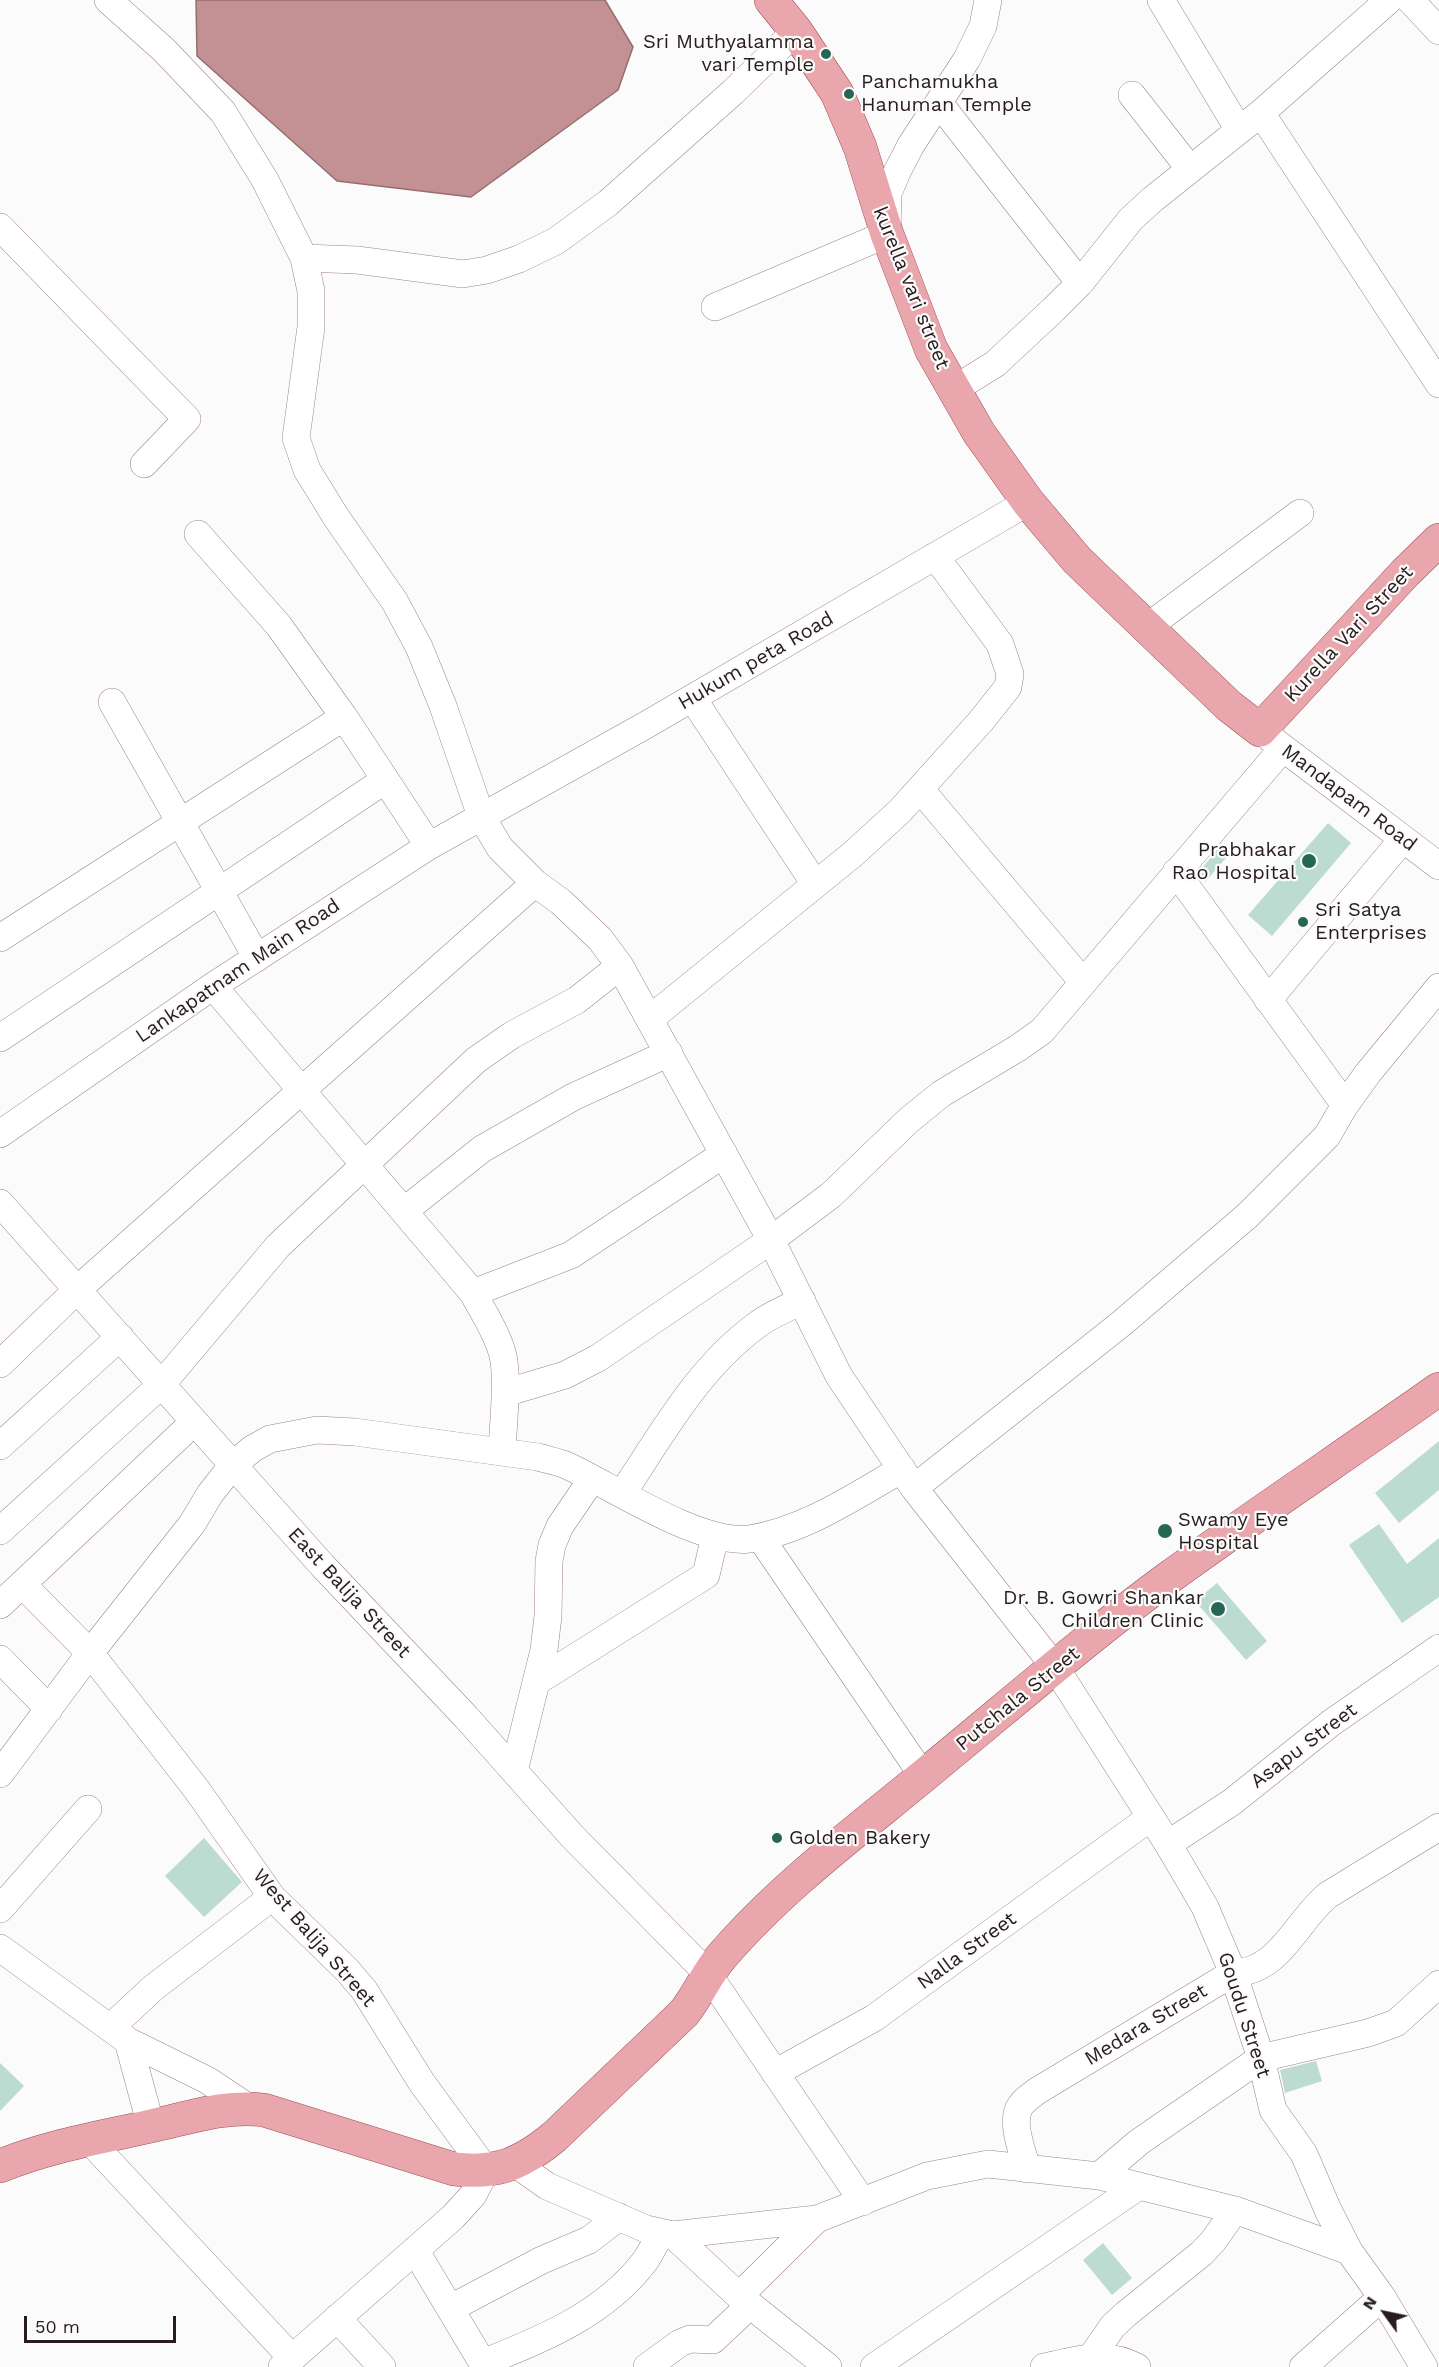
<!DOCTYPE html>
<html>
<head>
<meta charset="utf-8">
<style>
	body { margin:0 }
	#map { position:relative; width:1439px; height:2367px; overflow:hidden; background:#fbfbfb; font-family:"Work Sans",sans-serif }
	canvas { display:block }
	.north { position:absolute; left:1355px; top:2283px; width:60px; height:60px; -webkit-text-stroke:4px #fbfbfb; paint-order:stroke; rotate:303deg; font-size:16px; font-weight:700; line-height:24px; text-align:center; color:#281c1c }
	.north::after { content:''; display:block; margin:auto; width:21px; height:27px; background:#281c1c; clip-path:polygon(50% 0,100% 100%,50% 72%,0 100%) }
	.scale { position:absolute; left:24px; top:2316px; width:152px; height:27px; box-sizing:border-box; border:3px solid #281c1c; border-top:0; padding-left:8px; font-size:18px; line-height:21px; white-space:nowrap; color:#281c1c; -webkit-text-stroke:4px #fbfbfb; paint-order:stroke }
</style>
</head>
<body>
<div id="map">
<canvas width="1439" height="2367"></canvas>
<div class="north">N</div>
<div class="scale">50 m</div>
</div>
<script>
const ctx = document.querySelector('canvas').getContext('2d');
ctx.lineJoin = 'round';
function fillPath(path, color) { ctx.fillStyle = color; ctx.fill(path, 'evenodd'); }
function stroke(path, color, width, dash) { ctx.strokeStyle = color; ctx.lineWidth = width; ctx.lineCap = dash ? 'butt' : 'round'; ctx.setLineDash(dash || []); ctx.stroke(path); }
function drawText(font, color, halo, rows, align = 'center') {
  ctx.font = font + ' "Work Sans",sans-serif'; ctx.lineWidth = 4.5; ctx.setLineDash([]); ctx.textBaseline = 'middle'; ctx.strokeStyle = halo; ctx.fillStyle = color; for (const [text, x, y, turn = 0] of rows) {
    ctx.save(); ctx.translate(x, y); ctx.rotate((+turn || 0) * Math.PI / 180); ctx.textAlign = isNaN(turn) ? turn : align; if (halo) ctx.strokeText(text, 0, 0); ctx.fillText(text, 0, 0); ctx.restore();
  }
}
const water = new Path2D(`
	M196,0H605L633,47L618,90L471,197L337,181L197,56Z`);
const building = new Path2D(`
	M1328,823L1351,843L1272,936L1248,915Z
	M1222,844L1232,851L1205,882L1197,874Z
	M1439,1441V1490L1399,1523L1375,1493Z
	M1379,1524L1407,1564L1439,1538V1597L1402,1623L1349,1545Z
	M1217,1583L1267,1641L1246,1660L1195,1601Z
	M204,1838L242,1882L204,1917L165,1876Z
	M1316,2061L1322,2081L1285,2093L1280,2070Z
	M0,2063L24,2086L0,2111Z
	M1103,2243L1132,2278L1112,2295L1083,2260Z`);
const minor = new Path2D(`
	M108,0L164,50L223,112L265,180L304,258L311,291V327L296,438L307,470L336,517L395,602L419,647L443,706L481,816L500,848L535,883L561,902L600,939L620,966L771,1240L839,1376L914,1488L1055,1667L1168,1844L1205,1907L1233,1973L1261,2058L1273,2110L1304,2154L1328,2210L1349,2251L1382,2297L1424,2367
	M1161,0L1239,130
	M1410,0L1439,31
	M1132,95L1190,169
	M939,103L1080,283
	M1261,113L1439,384
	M0,227L187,419L144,464
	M304,258L357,260L463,274L487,270L519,259L556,241L608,203L733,92L796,31
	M715,307L887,234L888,193L898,170L911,145L967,59L983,26L988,0
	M953,390L995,364L1053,310L1080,283L1131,219L1153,199L1261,113L1389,0
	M198,534L279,626L344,717L429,846
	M1146,628L1300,513
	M693,699L815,884
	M112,702L257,958
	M1270,738L1439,866
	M920,789L1083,982
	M1176,872L1345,1105
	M0,938L344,717
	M213,986L473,1293C483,1312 496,1331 502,1352C509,1374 503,1426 502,1451
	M1268,1000L1403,839
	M651,1018L853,854L900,811L981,721L1008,687L1010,674L1000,644L935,556
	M0,1038L385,780
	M0,1134L213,986L429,846L646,725L1028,502
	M0,1203L322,1565L466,1717L571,1835L708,1974L863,2202
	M404,1211L482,1149L573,1097L669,1053
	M473,1293L571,1255L724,1154
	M0,1364L78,1289L535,883
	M505,1393L565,1375L598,1358L771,1240L831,1195L909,1120L941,1094L1018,1048L1042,1031L1283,748
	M0,1446L120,1337
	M914,1488L1122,1323L1247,1216L1327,1136L1345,1105L1368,1073L1439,987
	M622,1494C662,1434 698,1368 757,1325C770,1315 787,1308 802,1301
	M0,1531L161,1385L278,1246L476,1060L512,1035L577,1000L620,966
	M760,1537L923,1776
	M22,1584L90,1653L197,1790L272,1897L347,1970L364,1990L422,2083L486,2170L473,2195L453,2217L282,2367
	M0,1605L194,1422
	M0,1659L49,1709
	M536,1682L706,1575L715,1536
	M514,1771L544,1650L548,1616L549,1561L552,1545L560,1526L592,1479
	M0,1774L90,1653L192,1524L210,1494L232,1466L252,1449L270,1439L317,1430L355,1432L538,1457C548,1460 559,1462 568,1466C613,1487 700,1545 749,1539C804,1531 855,1496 902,1469
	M1168,1844L1232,1802L1331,1723L1439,1648
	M0,1909L88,1809
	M0,1948L128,2041L207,2080L249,2108
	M110,2028L153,1988L272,1897
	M128,2041L151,2126
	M775,2073L874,2018L1151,1817
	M88,2139L292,2358
	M516,2164L547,2186L646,2229L673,2235L817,2219L927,2176L988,2164L1099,2176L1235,2210L1349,2251
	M1027,2169C1023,2152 1011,2125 1019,2108C1023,2100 1031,2096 1037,2091L1233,1973C1280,1972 1296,1921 1328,1895L1439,1827
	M1099,2176L1139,2142L1261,2058L1368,2033L1396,2023L1439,1984
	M673,2235L739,2296L828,2367
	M415,2250L485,2367
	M739,2296L817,2219
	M451,2308L542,2260L589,2240L619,2217
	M337,2318L382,2367
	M1092,2356L1113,2326L1126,2314L1202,2253L1214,2240L1235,2210
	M483,2363C542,2339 604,2315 645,2261C651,2253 655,2243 661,2233
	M647,2367L680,2343L690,2339L713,2340L750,2305
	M874,2367L1139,2186
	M1044,2367C1076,2360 1106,2350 1137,2367
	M1303,2367L1382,2297`);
const major = new Path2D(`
	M771,0L796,31L837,93L860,147L887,234L931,349L979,433L1028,502L1077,560L1229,706L1260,730L1405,573L1439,540
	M0,2166C49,2146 99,2138 151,2126C189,2118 225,2105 264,2110L454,2169C497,2174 521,2164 554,2137L684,2013C699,1994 707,1973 722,1956C783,1885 861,1828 933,1768C1011,1704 1089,1636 1171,1576C1259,1512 1350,1452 1439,1389`);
const markers = [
	[826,54,6,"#256655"],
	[849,94,6,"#256655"],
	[1309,861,8,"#256655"],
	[1303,922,6,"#256655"],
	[1165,1531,8,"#256655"],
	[1218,1609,8,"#256655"],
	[777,1838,6,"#256655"]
];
const poiNames = [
	["Sri Muthyalamma",814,42,"right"],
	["vari Temple",814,65,"right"],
	["Panchamukha",861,82],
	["Hanuman Temple",861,105],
	["Prabhakar",1296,850,"right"],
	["Rao Hospital",1296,873,"right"],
	["Sri Satya",1315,910],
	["Enterprises",1315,933],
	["Swamy Eye",1178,1520],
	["Hospital",1178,1543],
	["Dr. B. Gowri Shankar",1204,1598,"right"],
	["Children Clinic",1204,1621,"right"],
	["Golden Bakery",789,1838]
];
const streetNames = [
	["kurella vari street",911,288,68],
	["Kurella Vari Street",1349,634,-47],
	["Hukum peta Road",756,661,-30],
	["Mandapam Road",1349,798,37],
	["Lankapatnam Main Road",238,971,-34],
	["East Balija Street",349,1593,47],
	["Putchala Street",1018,1699,-39],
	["Asapu Street",1304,1746,-37],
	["West Balija Street",314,1938,49],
	["Nalla Street",967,1951,-36],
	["Goudu Street",1244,2015,72],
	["Medara Street",1146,2025,-31]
];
fillPath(water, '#c39193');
stroke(water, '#946e6f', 1.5);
fillPath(building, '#bcdcd1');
stroke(minor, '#a28384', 28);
stroke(major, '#9c5056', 34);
stroke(minor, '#fff', 27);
stroke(major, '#e9a7ad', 33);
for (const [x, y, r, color] of markers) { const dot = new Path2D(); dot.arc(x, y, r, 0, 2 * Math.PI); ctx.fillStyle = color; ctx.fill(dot); stroke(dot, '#fbfbfb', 2); }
drawText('20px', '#281c1c', '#fbfbfb', poiNames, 'left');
drawText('20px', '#281c1c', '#fbfbfb', streetNames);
</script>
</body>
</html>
